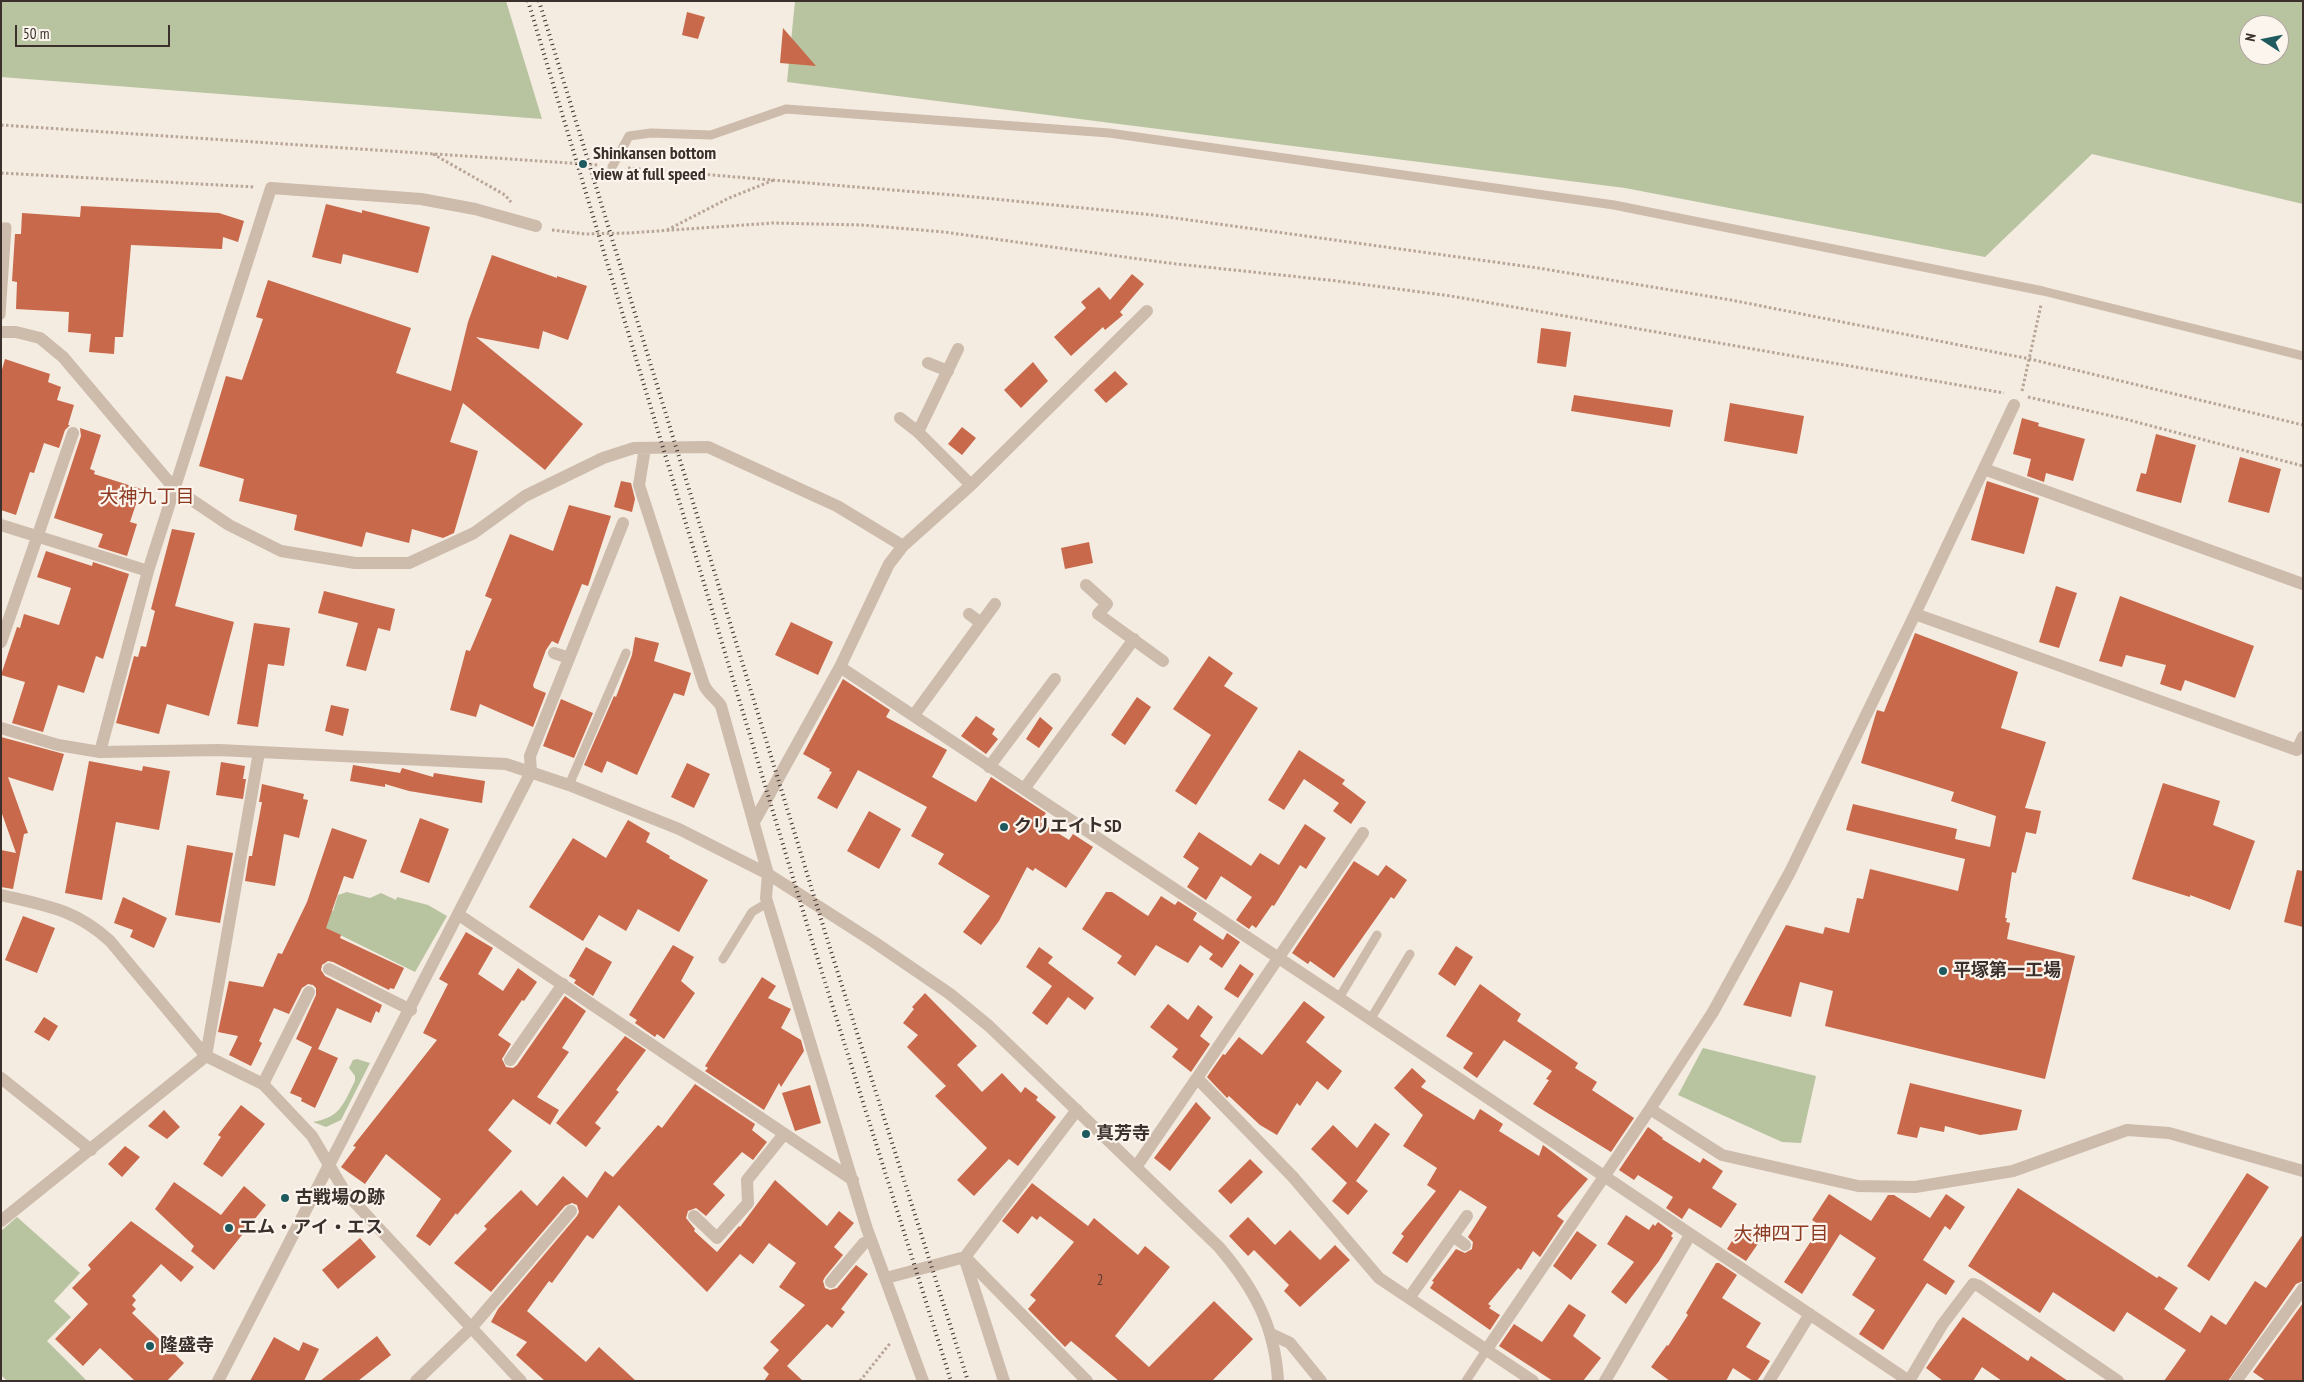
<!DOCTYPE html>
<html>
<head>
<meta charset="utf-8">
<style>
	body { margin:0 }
	#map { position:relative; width:2304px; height:1382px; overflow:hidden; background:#f4ebe1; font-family:"PT Sans Narrow",sans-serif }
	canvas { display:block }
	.frame { position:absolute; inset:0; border:2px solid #3b302b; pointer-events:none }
	.north { position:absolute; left:2239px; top:15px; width:50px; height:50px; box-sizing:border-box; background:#fbf5ee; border:1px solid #aea6a0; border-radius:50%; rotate:281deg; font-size:14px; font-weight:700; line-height:20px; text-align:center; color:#3b302b }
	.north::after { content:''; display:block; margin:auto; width:18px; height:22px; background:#1f5a5e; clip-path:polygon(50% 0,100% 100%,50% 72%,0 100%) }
	.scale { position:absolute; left:15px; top:25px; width:155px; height:22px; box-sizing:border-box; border:2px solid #3b302b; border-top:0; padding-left:6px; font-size:15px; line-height:18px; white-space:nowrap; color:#3b302b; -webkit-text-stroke:4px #fbf5ee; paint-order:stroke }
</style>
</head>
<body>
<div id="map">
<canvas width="2304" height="1382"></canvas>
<div class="frame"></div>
<div class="north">N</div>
<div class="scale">50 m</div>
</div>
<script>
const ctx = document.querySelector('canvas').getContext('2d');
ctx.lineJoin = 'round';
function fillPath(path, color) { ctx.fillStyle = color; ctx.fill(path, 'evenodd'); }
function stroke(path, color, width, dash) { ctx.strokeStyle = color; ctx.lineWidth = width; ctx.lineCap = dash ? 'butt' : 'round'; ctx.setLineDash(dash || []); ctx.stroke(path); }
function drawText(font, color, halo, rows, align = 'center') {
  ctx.font = font + ' "PT Sans Narrow","Noto Sans JP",sans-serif'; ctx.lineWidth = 4.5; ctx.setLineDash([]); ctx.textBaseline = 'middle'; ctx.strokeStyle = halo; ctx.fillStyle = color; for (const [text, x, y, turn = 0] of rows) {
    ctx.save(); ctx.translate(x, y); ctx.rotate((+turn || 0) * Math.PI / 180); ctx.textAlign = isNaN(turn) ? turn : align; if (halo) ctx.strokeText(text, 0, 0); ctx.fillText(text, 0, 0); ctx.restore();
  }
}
const green = new Path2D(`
	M1,1H506L542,119L1,77Z
	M795,1H2303V204L2092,154L1985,257L1625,188L787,82ZM2249,25H2279V55H2249Z
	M347,892L370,898L381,893L396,900L397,897L428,905L447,916L415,972L322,926L328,910L333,911L338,895Z
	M1703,1048L1816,1076L1801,1143L1782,1142L1678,1095Z
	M357,1059L370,1063L341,1120L326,1127L313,1122C341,1117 343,1104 355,1081V1076L349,1068L353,1060Z
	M17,1217L80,1273L54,1301L71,1317L47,1341L87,1381H7L1,1375V1231Z`);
const building = new Path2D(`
	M687,12L705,17L698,39L682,35Z
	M783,28L816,66L780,63Z
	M326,204L362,213V210L430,227L418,273L343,254L341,264L312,257Z
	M81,206L219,213L244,221L238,242L223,237L222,249L131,245L123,337H115L114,354L89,352L91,334L68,332L69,312L16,309L17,282L12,281L15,234H21L22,213L80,217Z
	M492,255L557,278V276L587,286L568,340L543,331L539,349L476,337L583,424L545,470L463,403L450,442L478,451L454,533L443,538L412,529L409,543L366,532L362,547L294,530L297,515L239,501L244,479L199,466L226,376L242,380L263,319L256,317L268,280L411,328L396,373L451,391L468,322Z
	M1132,274L1144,284L1120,312L1123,315L1105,330L1103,327L1071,356L1054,337L1086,308L1081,302L1099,287L1110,300Z
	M1541,328L1571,332L1566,367L1537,363Z
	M5,359L50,374L48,382L61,387L57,400L74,405L68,425H70L65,430L59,448L44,443L34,473L30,472L16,515L1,510V373Z
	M1033,362L1048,381L1021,408L1004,390Z
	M1115,371L1128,384L1106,403L1094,390Z
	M1574,395L1673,410L1670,427L1571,411Z
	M1730,403L1804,416L1797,454L1724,441Z
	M2022,418L2039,423L2038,426L2085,439L2073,481L2046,473L2044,482L2027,476L2031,459L2013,454Z
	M962,427L976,438L962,455L948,444Z
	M80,428L101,435L90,469L95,471L94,474L141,489L130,522L137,524L127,556L98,547L103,534L54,518L81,436Z
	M2156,434L2196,445L2181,503L2136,491L2141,473L2146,474Z
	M2240,457L2281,469L2269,513L2228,502Z
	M621,481L631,483L635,499L632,512L614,507Z
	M1987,481L2039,498L2024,554L1971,540Z
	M569,505L611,516L588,586L582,584L558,644L552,641L546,650L533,685L534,688L546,693L533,727L480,704L476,717L450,710L466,650L470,651L492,599L485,596L510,534L553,551Z
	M172,529L195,533L175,606L234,622L209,716L167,704L159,734L116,723L134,656L138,657L141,646L146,647L155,611L151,609Z
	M1089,542L1093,563L1065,569L1061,548Z
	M46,551L92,566L93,562L129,574L103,659L96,656L84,693L58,685L43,732L12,723L25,682L1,675L17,627L20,628L24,614L59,625L71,588L37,577Z
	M2056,586L2077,593L2059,648L2039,642Z
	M324,591L395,609L390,631L378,628L366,671L346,666L358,623L318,613Z
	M2120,596L2254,646L2235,698L2185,680L2181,691L2160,684L2166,665L2126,655L2122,667L2099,661Z
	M791,622L833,642L818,675L775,655Z
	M254,623L290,628L284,666L268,664L258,727L237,724Z
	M1915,633L2018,672L2001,728L2046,742L2025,808L2041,811L2036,834L2026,832L2016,873L2012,872L2005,918H2007L2006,922L2010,923L2007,939L2075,956L2045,1079L1825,1026L1833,991L1800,982L1791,1017L1743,1005L1786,925L1823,934L1825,927L1849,933L1857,898L1863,899L1870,869L1958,891L1965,859L1846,830L1853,804L1957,829L1955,839L1990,847L1996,816L1951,801L1954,792L1861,763L1877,710L1884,712Z
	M635,637L659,643L654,661L691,673L684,696L674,693L637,775L607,761L602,773L584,765L614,696L616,697L632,655Z
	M1209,656L1233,673L1224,686L1258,708L1196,805L1175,791L1211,735L1173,709Z
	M843,679L890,710L886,717L947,750L932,777L976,802L991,777L1046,813L1040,822L1069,840L1073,834L1093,847L1066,888L1035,868L1033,871L1027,867L999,921L981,945L963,932L990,896L938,864L944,854L911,836L927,807L858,770L837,809L817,798L832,772L829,771L830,769L803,754Z
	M1137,697L1151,707L1125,745L1111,735Z
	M561,699L593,713L574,758L543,746Z
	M331,705L349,709L343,736L325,731Z
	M976,716L995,729L992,734L998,739L986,754L961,736Z
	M1040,717L1053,728L1039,748L1026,739Z
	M1,737L64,754L53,791L8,777L28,833L24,834L13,889L1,887V850L16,853L1,811Z
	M1299,750L1345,780L1342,784L1366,802L1351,824L1333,811L1339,803L1304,779L1284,810L1268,800Z
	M89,761L142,771L143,766L170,771L159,830L116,822L102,900L65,893Z
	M221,762L245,766L243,779H246L243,799L216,795Z
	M687,763L710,774L694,808L671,797Z
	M353,765L400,773L402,768L433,777L434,773L485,781L482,803L409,791L385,784V787L350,781Z
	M2163,783L2220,801L2213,825L2255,841L2230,910L2190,895V897L2132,879Z
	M262,784L304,794L303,799L308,800L299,838L284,834L275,886L245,881L249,856H252L262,802H259Z
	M869,811L901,829L879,869L847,851Z
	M420,818L449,829L429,883L400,872Z
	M628,820L650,833L646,842L670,856L669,858L708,880L679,932L638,909L626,931L599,915L583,941L529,907L573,838L606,858Z
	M1305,824L1326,838L1306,869L1300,865L1274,906L1272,905L1256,928L1252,925L1249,929L1236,920L1252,897L1221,876L1206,900L1187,887L1199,868L1183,857L1199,832L1251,866L1260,853L1279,865Z
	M332,828L367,840L353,879L344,876L326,928L341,935L340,938L404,968L394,989L390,988L389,990L333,962L328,961L322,965L321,970L325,976L382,1005L379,1013L376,1011L371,1023L337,1008L318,1049L338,1058L315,1108L301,1101L302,1098L290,1093L312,1047L296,1039L316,995V988L313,985L308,984L302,988L289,1014L274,1008L259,1041L262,1043L251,1066L229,1055L238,1036L218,1032L229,981L263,987L278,953L282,954L307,902Z
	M187,845L233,853L220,923L175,915Z
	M1354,861L1378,876L1386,865L1407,880L1394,899L1391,897L1334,978L1310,961L1308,964L1292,953Z
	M2297,870L2303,871V927L2284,922Z
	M1106,892H1112L1148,916L1161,896L1175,905L1178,901L1197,913L1193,920L1223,940L1227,933L1240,942L1222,968L1209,959L1213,954L1200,945L1188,963L1156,945L1135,976L1117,963L1122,956L1082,929Z
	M123,897L167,918L154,948L130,937L133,930L114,923Z
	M23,916L55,928L37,973L5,960Z
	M466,932L493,948L478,974L503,991L518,968L537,982L524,1001L522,1000L498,1035L511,1044L502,1059L506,1067L513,1068L517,1065L565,996L586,1011L562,1048L569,1052L537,1097L559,1110L550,1125L513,1099L488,1130L512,1151L457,1215L456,1213L430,1246L416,1236L441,1199L386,1154L365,1184L341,1167L356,1147L353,1146L437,1040L423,1033L448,984L439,979Z
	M673,945L694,957L681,981L695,993L664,1039L657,1034L655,1037L635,1023L637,1020L629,1015Z
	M1456,946L1473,957L1455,986L1438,974Z
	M586,947L612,962L593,996L574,983L576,980L569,976Z
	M1039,947L1053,957L1048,963L1094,998L1085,1010L1068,997L1047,1025L1032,1013L1052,986L1026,967Z
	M1240,964L1254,974L1238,998L1224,989Z
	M762,977L776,986L768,998L791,1009L781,1028L801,1040L804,1051L781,1087L779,1083L764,1110L705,1071L708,1068L705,1066Z
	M1480,984L1521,1014L1517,1021L1578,1063L1575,1068L1597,1082L1592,1090L1634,1118L1611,1152L1533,1104L1549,1080L1546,1079L1552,1071L1504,1040L1477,1078L1463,1068L1473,1053L1446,1036Z
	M925,993L977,1046L957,1065L982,1092L1002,1073L1021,1093L1025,1087L1038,1097L1036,1100L1056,1117L1018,1166L1009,1159L974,1196L957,1180L987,1148L935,1096L946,1086L907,1047L918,1035L903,1023L914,1009L912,1007Z
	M1304,1001L1325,1017L1306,1042L1342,1071L1328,1090L1317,1081L1300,1106L1297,1103L1277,1135L1260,1125L1229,1096L1227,1098L1207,1077L1223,1054L1225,1055L1239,1037L1262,1055Z
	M1168,1004L1188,1020L1198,1005L1213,1017L1200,1036L1210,1044L1191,1072L1172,1057L1178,1049L1150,1027Z
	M44,1017L58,1026L49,1041L34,1032Z
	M625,1036L646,1050L616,1090L619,1092L595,1123L601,1128L586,1147L556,1123Z
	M1412,1068L1426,1081L1421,1087L1474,1120L1480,1109L1503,1124L1499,1131L1539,1156L1543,1145L1588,1179L1557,1216L1564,1221L1540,1257L1533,1251L1521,1270L1518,1268L1488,1304L1491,1306L1489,1308L1500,1315L1490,1330L1430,1288L1434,1282L1432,1281L1456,1249L1465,1253L1472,1249L1473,1242L1468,1237L1487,1207L1460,1190L1407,1263L1392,1253L1404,1236L1401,1234L1436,1191L1427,1185L1437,1168L1403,1146L1423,1115L1394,1088Z
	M1910,1083L2022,1110L2017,1130L1980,1135L1945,1126L1944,1132L1920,1127L1917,1138L1897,1134Z
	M695,1084L755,1124L752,1130L767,1142L753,1160L742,1152L713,1184L725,1195L706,1216L696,1208L688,1211L686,1218L695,1229L694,1231L717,1252L739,1226L740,1227L775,1180L827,1226L839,1211L854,1223L834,1247L843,1255L825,1277L823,1281L825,1288L830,1290L837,1288L856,1265L868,1274L841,1309L845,1312L832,1328L827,1324L787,1366L803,1381H764L769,1374L763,1368L779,1350L770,1342L805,1305L779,1287L796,1263L769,1243L753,1264L740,1254L707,1292L619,1205L593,1239L587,1235L566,1264L552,1283L549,1281L527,1311L586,1362L599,1347L636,1381H545L516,1355L527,1342L491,1322L498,1309L577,1216L579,1212L577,1205L572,1203L565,1206L491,1292L454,1263L487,1229L484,1226L521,1190L537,1206L563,1176L587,1198L605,1171L613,1177L658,1125L662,1128Z
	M810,1085L821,1123L795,1131L782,1093Z
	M1196,1102L1211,1118L1170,1171L1154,1158Z
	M241,1105L265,1124L222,1177L203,1164L221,1137L218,1135Z
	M164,1110L180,1127L167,1139L148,1126Z
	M1375,1123L1390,1134L1356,1181L1368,1191L1348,1215L1332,1201L1347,1183L1311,1149L1333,1125L1357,1148Z
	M1648,1127L1663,1138L1662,1139L1700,1163L1703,1158L1723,1171L1712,1188L1737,1204L1721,1228L1689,1208L1682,1219L1666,1208L1673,1197L1638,1175L1634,1180L1619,1170Z
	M125,1146L140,1157L122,1177L108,1164Z
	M1250,1159L1263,1172L1231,1204L1218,1191Z
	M2247,1173L2269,1187L2209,1281L2187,1266Z
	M174,1182L221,1215L244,1186L266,1205L214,1270L191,1251L194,1246L155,1209Z
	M1032,1183L1088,1226L1094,1218L1138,1255L1145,1246L1170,1267L1115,1336L1149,1367L1214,1301L1253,1339L1212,1381H1119L1071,1341L1065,1347L1028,1309L1036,1300L1030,1295L1074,1242L1040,1216L1037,1220L1032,1216L1018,1234L1002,1221Z
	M2018,1188L2157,1278L2159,1276L2178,1288L2164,1309L2200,1333L2211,1315L2226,1325L2255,1281L2266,1288L2303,1234V1281L2296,1284L2228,1381H2164L2186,1350L2127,1312L2114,1332L2053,1292L2040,1313L1968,1266Z
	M1829,1194L1871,1221L1888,1195H1894L1930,1218L1946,1194L1965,1207L1950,1230L1945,1226L1923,1260L1955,1281L1946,1295L1927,1283L1883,1350L1859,1334L1875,1310L1852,1295L1876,1258L1840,1234L1802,1294L1784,1282L1821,1226L1812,1220Z
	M1626,1215L1649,1230L1653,1224L1655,1226L1658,1222L1673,1233L1671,1236L1673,1238L1659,1261L1626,1304L1611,1292L1634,1262L1607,1244Z
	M1248,1217L1275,1245L1290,1230L1320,1260L1335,1245L1350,1260L1300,1307L1284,1291L1289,1285L1254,1250L1248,1256L1229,1236Z
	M131,1221L194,1267L181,1282L161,1264L132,1296L136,1300L132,1305L136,1309L132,1313L184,1363L167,1381H135L100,1348L83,1366L55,1339L88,1304L72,1288L91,1269L88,1265Z
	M1742,1225L1762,1238L1746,1261L1727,1249Z
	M1577,1231L1597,1245L1571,1280L1553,1266Z
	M360,1238L376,1257L338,1289L322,1270Z
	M1716,1263H1719L1737,1275L1722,1298L1761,1323L1746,1347L1770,1361L1757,1381H1753L1733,1368L1726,1381H1670L1651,1367L1667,1345L1668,1346L1688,1315L1686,1313Z
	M2303,1303V1381H2266L2253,1372Z
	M1569,1304L1586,1315L1573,1336L1601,1358L1583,1381H1553L1499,1346L1514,1324L1542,1342Z
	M1963,1317L2028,1361L2031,1356L2068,1381H2002L1982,1367L1973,1381H1943L1926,1368Z
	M377,1336L391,1355L358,1381H320Z
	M274,1337L299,1351L303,1342L319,1349L304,1381H250Z`);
const path = new Path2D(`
	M1,125L599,165
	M433,154L505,195L511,202
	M628,168L965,196L1153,215L1538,268L1731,300L2030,359L2303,425
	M1,173L255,187
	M552,230L585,234L629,233L773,223L862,225L944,232L1168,263L1337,281L1451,296L2004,393
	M667,230L729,198L774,180
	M2022,391L2041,305
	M2028,397L2125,419L2303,466
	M860,1381L891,1342`);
const service = new Path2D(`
	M612,167L629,136L651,133L711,135L786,109L1109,133L1614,205L2043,291L2303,356
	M1,227H7L1,315
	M569,785L626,653
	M723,959L752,912L767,903
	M1339,998L1377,935
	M1370,1020L1410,954
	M1466,1381L1487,1349`);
const minor = new Path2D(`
	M1,332H16L40,338L63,357L174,488L229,525L281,551L355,563H409L474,533L525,496L603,458L634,448L708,447L837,506L903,546L889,564L840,667L754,822
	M958,349L918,432L971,485
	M928,363L948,371
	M2014,405L1915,614L2297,750L2303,737
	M900,418L918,432
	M645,448L639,485L704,685C708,694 716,698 721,706L768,874L766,898L867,1229L923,1381
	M1,525L148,571
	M903,546L971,485L1147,311
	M1086,585L1107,604L1098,614L1163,661
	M969,614L981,623
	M1,642L73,433
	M554,653L569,658
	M840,667L1339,998L1909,1381L1942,1325L1973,1284L1979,1286L2118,1381
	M914,715L995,604
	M100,752L148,571L271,188L421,199L475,209L536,226
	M989,767L1055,679
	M531,772L530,756L623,523
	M1024,789L1134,639
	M1,895C45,905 75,909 110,941L206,1056L263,1084L312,1136L345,1192L521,1381
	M459,915L853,1180
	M329,969L411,1010
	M510,1060L563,984
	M1,1078L91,1150
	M1197,1078L1363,833
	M263,1084L309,992
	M1650,1109L1713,1012L1790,872L1915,614
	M1136,1167L1197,1078L1293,1177L1379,1278L1533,1381
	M694,1216L717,1238L748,1203L747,1180L784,1134
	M1,1221L206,1056L259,752
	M1453,1236L1465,1245
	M965,1257L1087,1381
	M965,1260L1004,1381
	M886,1278L965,1257L1077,1110
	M831,1282L864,1243L871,1241
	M1409,1298L1467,1216
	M1271,1334L1290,1343L1321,1381
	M1487,1349L1650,1109L1722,1155L1858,1186L1915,1187L2013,1171L2127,1130L2169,1133L2303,1171
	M416,1381L472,1327L571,1211
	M1605,1381L1690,1235
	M1769,1381L1810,1314
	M2236,1381L2303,1289`);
const tertiary = new Path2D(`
	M1984,469L2303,584
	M1,728L58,745L100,752L219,750L506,764L569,785L679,829L768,874L874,942L950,994L989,1026L1219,1247C1254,1288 1275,1326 1278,1381
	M218,1381L531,772`);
const rail = new Path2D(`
	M528,1L813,944L951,1381
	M539,1L829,945L968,1381`);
const markers = [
	[583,164,5,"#1f5a5e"],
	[1004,827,5,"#1f5a5e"],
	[1943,971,5,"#1f5a5e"],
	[1086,1134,5,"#1f5a5e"],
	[285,1198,5,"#1f5a5e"],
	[229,1228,5,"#1f5a5e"],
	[150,1346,5,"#1f5a5e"]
];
const numberNames = [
	["2",1100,1281]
];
const poiNames = [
	["Shinkansen bottom",593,154],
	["view at full speed",593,175],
	["クリエイトSD",1014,827],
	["平塚第一工場",1953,971],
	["真芳寺",1096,1134],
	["古戦場の跡",295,1198],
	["エム・アイ・エス",239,1228],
	["隆盛寺",160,1346]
];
const neighbourhoodNames = [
	["大神九丁目",147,498],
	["大神四丁目",1781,1235]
];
fillPath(green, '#b8c4a0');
fillPath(building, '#c8694b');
stroke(path, '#b9a596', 3, [2.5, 2.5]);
stroke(service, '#cdbbac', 9);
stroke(minor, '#cdbbac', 12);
stroke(tertiary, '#cdbbac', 12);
stroke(rail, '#3b302b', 4, [1, 4]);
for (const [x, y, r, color] of markers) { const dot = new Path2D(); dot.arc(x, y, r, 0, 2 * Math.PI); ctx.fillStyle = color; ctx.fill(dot); stroke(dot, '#fbf5ee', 2); }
drawText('15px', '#5e3e33', null, numberNames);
drawText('bold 18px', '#3b302b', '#fbf5ee', poiNames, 'left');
drawText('19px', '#8c3b22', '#fbf5ee', neighbourhoodNames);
</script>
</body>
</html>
